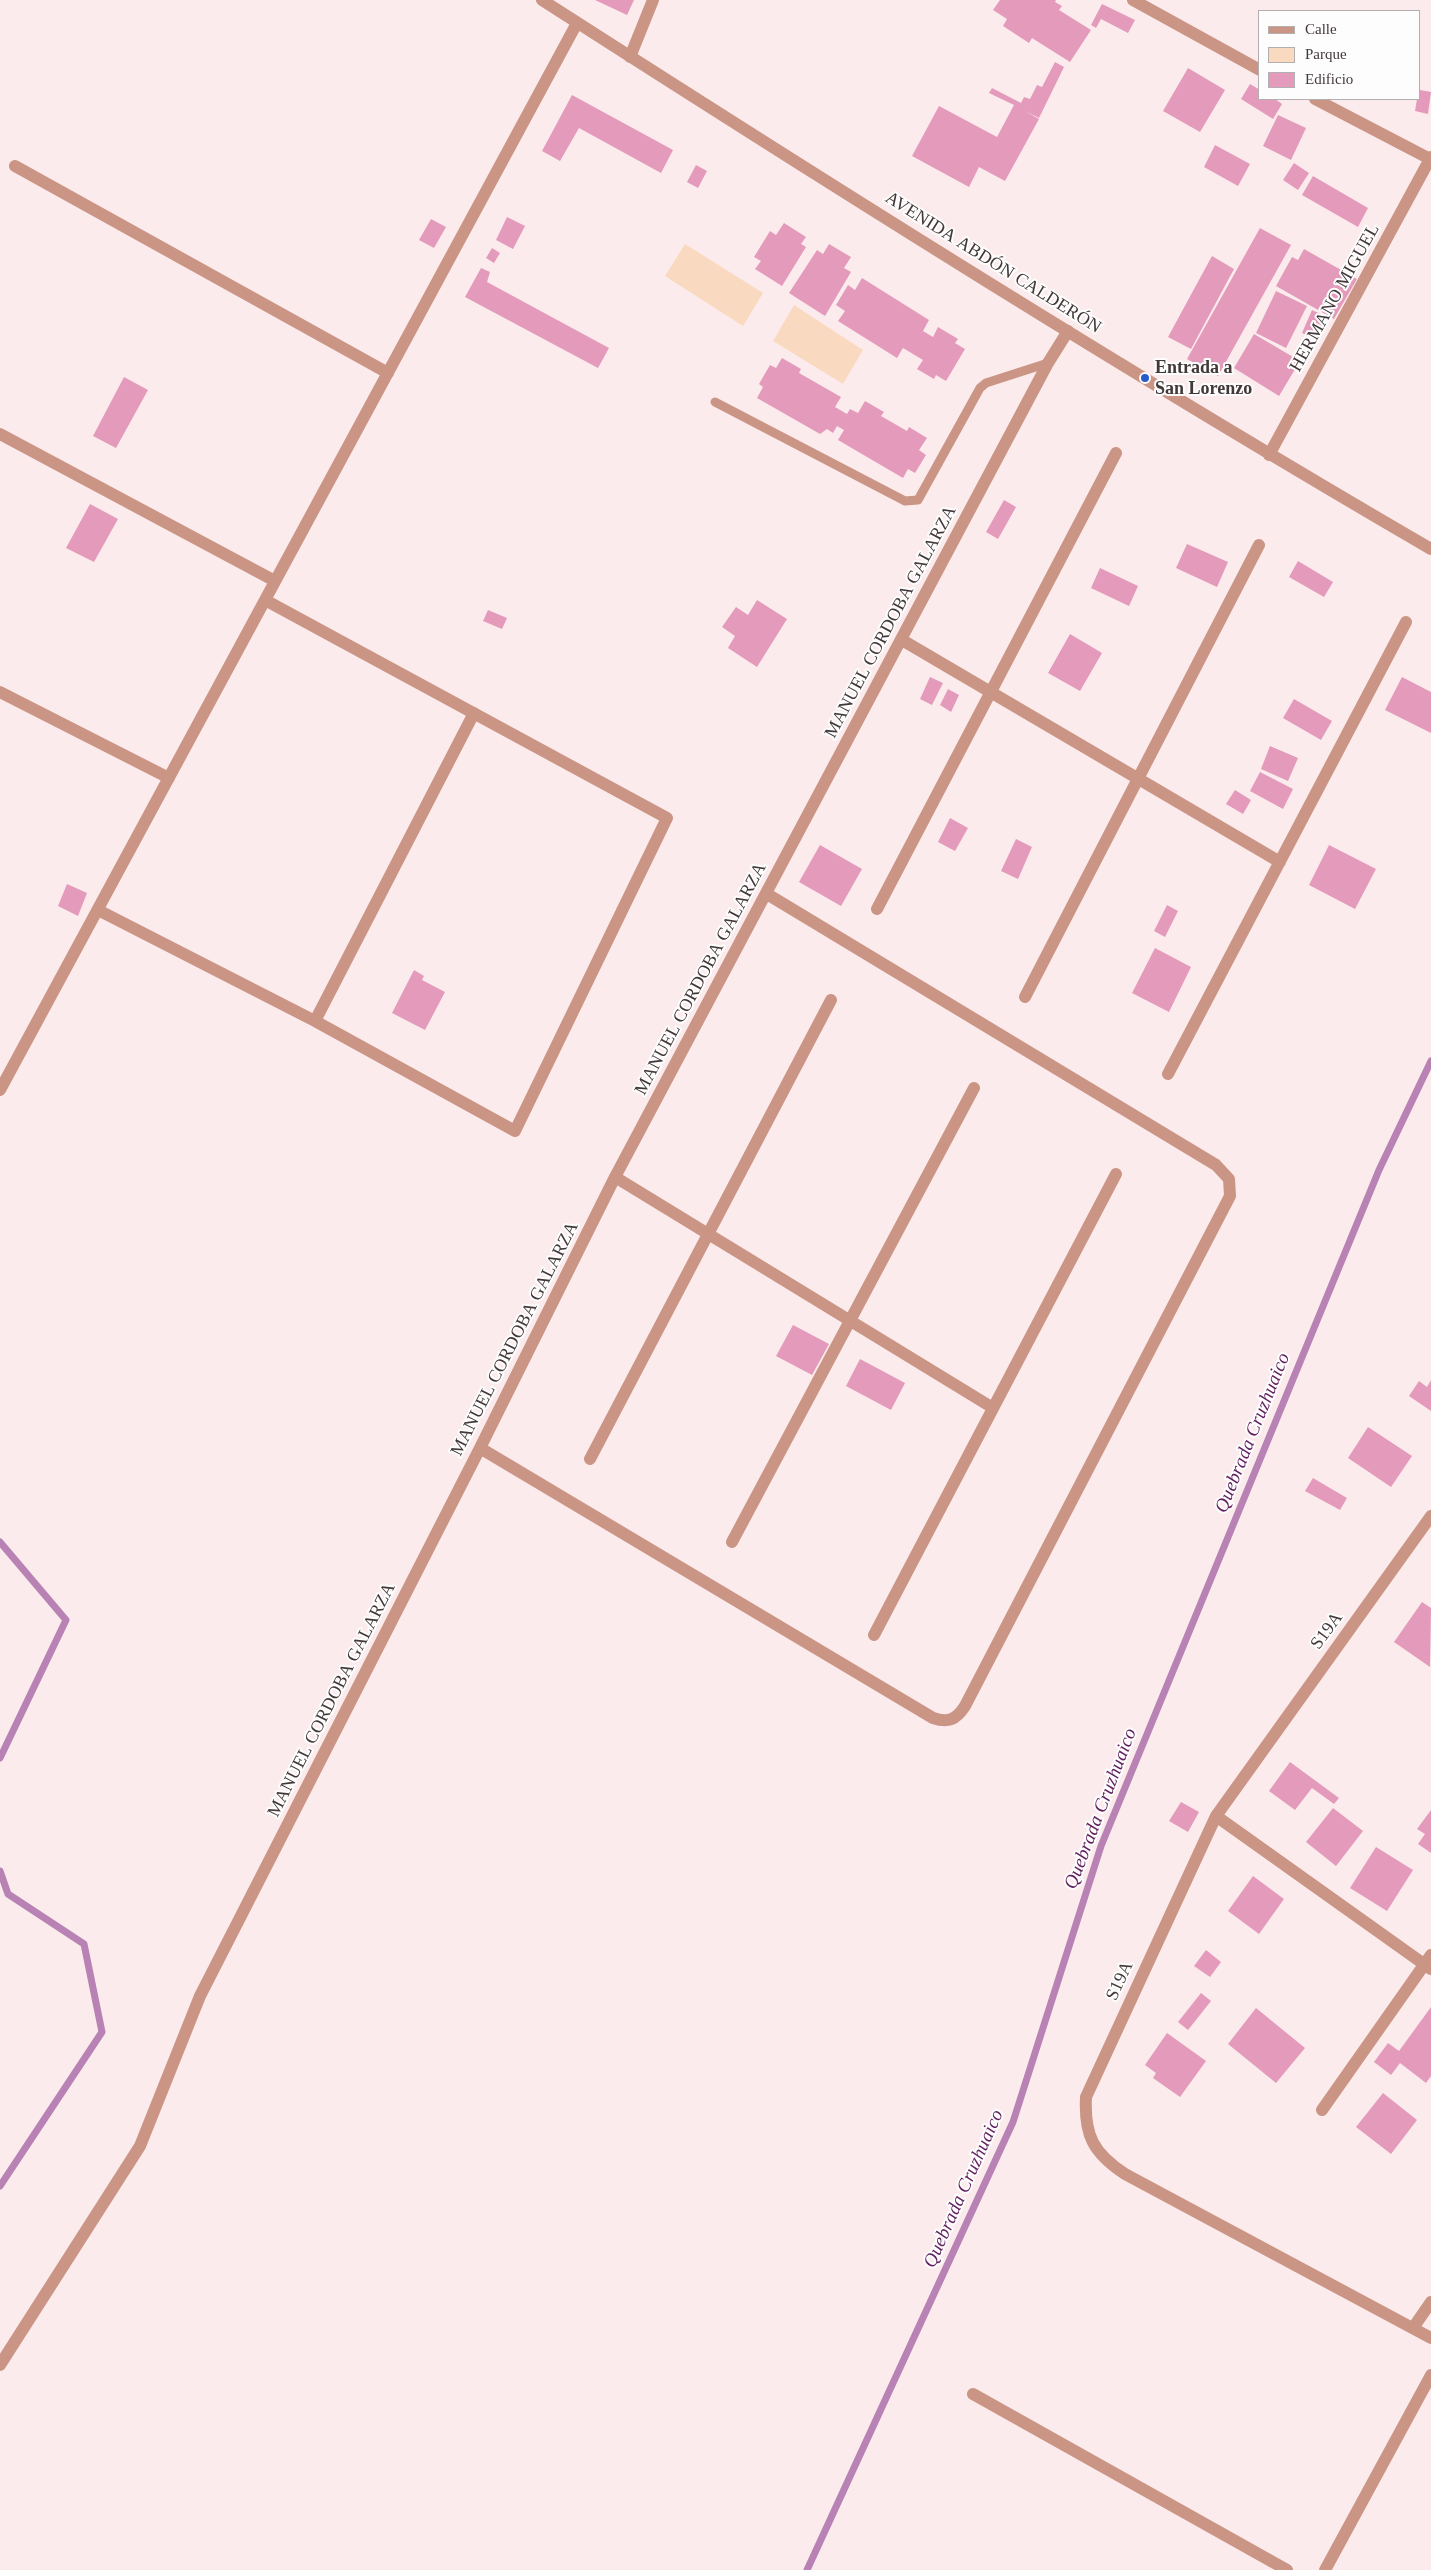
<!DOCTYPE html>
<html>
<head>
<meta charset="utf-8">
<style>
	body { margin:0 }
	#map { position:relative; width:1431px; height:2570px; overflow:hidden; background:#fcebec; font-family:"Times New Roman",serif }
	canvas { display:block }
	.legend { position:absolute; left:1258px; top:10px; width:162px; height:90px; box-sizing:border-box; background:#fdfdfd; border:1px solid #b3aeaf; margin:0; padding:6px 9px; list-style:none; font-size:15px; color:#433839 }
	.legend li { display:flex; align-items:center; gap:10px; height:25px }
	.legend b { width:25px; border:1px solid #b3aeaf }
</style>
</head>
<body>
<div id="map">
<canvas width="1431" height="2570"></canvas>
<ul class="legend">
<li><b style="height:6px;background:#cb9586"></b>Calle</li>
<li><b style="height:14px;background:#fad9c1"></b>Parque</li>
<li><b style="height:14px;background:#e39abb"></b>Edificio</li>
</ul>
</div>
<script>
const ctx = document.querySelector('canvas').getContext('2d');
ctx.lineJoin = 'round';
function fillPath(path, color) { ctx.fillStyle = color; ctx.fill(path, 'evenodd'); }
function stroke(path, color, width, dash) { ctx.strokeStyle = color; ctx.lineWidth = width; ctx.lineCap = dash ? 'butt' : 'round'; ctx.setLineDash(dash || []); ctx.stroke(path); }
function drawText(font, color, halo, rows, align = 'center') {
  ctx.font = font + ' "Times New Roman",serif'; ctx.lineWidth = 4; ctx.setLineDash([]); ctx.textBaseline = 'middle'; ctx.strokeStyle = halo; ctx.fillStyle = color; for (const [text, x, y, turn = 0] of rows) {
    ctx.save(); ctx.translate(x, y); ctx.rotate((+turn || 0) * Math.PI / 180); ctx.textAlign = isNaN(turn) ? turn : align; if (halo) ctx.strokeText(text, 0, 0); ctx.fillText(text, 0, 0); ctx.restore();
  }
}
const green = new Path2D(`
	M685,244L763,293L743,326L665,276Z
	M794,305L863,350L843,384L773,341Z`);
const stream = new Path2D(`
	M0,1542L66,1620L0,1758
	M0,1871L8,1894L84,1944L102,2032L0,2186
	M807,2570L1013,2122L1101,1846L1379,1170L1431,1061`);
const building = new Path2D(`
	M595,0H634L627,15Z
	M1000,0H1056L1055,2L1062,6L1059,10L1091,30L1070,62L1032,38L1029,43L1003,26L1007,19L993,10Z
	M1102,4L1135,20L1128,33L1101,19L1096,28L1091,25Z
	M1055,62L1064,67L1039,118L1025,111L1039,119L1005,181L979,167L969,187L912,156L939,106L997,137L1014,105L989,93L992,88L1021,103L1024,97L1030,99L1037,85L1042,87Z
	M1188,68L1225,90L1200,132L1163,111Z
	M1250,84L1260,90V99H1275L1282,104L1273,119L1241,99Z
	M1420,90L1431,92L1428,114L1415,111L1417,99H1420Z
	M572,95L673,150L661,173L579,128L560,161L542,151Z
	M1278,115L1306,128L1291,160L1263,146Z
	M1215,145L1250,164L1238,186L1204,167Z
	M1294,163L1309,173L1298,190L1283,180Z
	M696,165L707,171L698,188L687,182Z
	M1313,176L1368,208L1358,227L1302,195Z
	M507,217L525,226L513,249L496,240Z
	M431,219L446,227L434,248L419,240Z
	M784,223L806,237L801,244L806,247L782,286L755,269L761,261L754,257L770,231L776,235Z
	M1260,228L1291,245L1218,376L1187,359Z
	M829,244L851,257L844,268L851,272L825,316L789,293L817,250L823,254Z
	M492,248L500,253L494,263L486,258Z
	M1304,249L1357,279L1334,319L1276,286L1292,257L1298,260Z
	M1212,256L1234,269L1191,349L1168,337Z
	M481,268L490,272L487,282L609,348L598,368L465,297Z
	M862,278L929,320L923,331L933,337L938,327L958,339L955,343L965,349L946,381L936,375L934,379L917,369L923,360L903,348L897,358L838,321L845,311L836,305L848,285L855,290Z
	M1276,291L1307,306L1286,348L1256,333Z
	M1312,310L1327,317L1317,340L1302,333Z
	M1254,334L1300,361L1279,396L1234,368Z
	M782,358L801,369L799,373L841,397L835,407L847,414L850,409L858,413L865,401L884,412L881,416L907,431L909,427L927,438L919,450L926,455L915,473L908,469L903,478L838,440L844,430L837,426L833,433L827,429L820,434L757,398L763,387L759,384L770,365L776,368Z
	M124,377L148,390L116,448L93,436Z
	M1004,500L1016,507L998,539L986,532Z
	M90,504L118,519L94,562L66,548Z
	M1187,544L1228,562L1217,587L1176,568Z
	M1298,561L1333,582L1324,597L1289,577Z
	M1100,568L1138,586L1129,606L1091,588Z
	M757,600L787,619L757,667L728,648L735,636L722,627L736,607L748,615Z
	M488,610L507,618L502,629L483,621Z
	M1070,634L1102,653L1080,691L1048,673Z
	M930,677L943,683L932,705L920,699Z
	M1402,677L1431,692V733L1385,710Z
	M948,689L959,695L951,712L940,705Z
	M1294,699L1332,721L1321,740L1283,718Z
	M1270,746L1298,758L1288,781L1261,769Z
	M1260,772L1293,789L1283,809L1250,791Z
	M1235,790L1251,800L1243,814L1226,804Z
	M950,818L968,828L955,851L938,842Z
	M1016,839L1032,847L1018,879L1001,871Z
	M820,845L862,869L841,906L799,882Z
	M1329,845L1376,869L1355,909L1309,885Z
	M67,884L87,893L78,916L58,906Z
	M1167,905L1178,911L1165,937L1154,931Z
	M1155,948L1191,967L1169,1012L1132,993Z
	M414,970L424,976L422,980L445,992L425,1030L392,1013Z
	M793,1325L829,1344L812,1375L776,1356Z
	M860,1359L905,1383L891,1410L846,1386Z
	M1431,1380V1411L1409,1396L1419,1381L1427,1387Z
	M1368,1427L1412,1456L1391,1487L1348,1458Z
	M1313,1478L1347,1498L1340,1510L1305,1491Z
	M1422,1602L1431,1608L1430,1667L1394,1642Z
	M1290,1762L1339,1798L1334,1804L1312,1788L1295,1810L1269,1791Z
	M1181,1802L1199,1812L1188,1832L1169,1821Z
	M1333,1808L1363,1831L1336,1866L1306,1842Z
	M1431,1810V1853L1418,1844L1425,1834L1417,1829Z
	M1376,1847L1413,1870L1387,1911L1350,1888Z
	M1253,1876L1284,1899L1259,1934L1228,1911Z
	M1206,1950L1221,1962L1210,1977L1194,1966Z
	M1201,1993L1211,2001L1188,2030L1178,2022Z
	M1431,2007V2076L1426,2083L1400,2063L1391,2075L1374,2062L1388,2043L1399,2051Z
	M1256,2008L1305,2048L1276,2083L1228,2044Z
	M1167,2033L1206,2061L1180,2097L1153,2078L1156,2073L1145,2065Z
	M1383,2093L1417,2120L1391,2154L1356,2127Z`);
const service = new Path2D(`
	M715,402L905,501L918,500L980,388L986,383L1048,363`);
const minor = new Path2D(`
	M1133,0L1260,70
	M630,57L653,0
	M1315,99L1430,159
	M15,166L388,373
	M0,434L275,581
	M902,640L1280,862
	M0,692L169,778
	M877,909L1116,453
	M98,910L315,1021L515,1131L667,818L265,600
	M1025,997L1259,545
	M315,1021L474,713
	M1168,1074L1406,622
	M0,1090L577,23
	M615,1177L993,1408
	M480,1448L933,1718C948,1723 956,1720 965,1706L1230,1196L1229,1179L1216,1165L767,894
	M590,1459L831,1000
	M1431,1516L1216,1816L1086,2097C1084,2135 1093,2153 1125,2174L1431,2338
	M732,1542L974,1088
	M874,1635L1116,1174
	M1216,1816L1431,1969
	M1322,2110L1431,1955
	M1413,2328L1431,2302
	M0,2365L140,2146L200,1996L480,1448L615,1177L1048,363L1068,331
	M973,2394L1287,2570
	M1325,2570L1431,2375`);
const tertiary = new Path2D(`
	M542,0C835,188 1130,374 1431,549
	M1269,455L1431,157`);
const markers = [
	[1145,378,5,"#275dcb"]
];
const streetNames = [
	["AVENIDA ABDÓN CALDERÓN",993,263,32],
	["HERMANO MIGUEL",1335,298,-61],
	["MANUEL CORDOBA GALARZA",891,622,-62],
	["MANUEL CORDOBA GALARZA",701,979,-62],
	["MANUEL CORDOBA GALARZA",515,1339,-63],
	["S19A",1327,1631,-54],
	["MANUEL CORDOBA GALARZA",332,1700,-63],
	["S19A",1120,1981,-65]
];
const poiNames = [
	["Entrada a",1155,368],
	["San Lorenzo",1155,389]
];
const waterNames = [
	["Quebrada Cruzhuaico",1253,1433,-68],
	["Quebrada Cruzhuaico",1101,1809,-69],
	["Quebrada Cruzhuaico",964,2189,-66]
];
fillPath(green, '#fad9c1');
stroke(stream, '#b882b4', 7);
fillPath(building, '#e39abb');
stroke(service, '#cb9586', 9);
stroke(minor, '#cb9586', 12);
stroke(tertiary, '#cb9586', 12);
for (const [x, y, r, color] of markers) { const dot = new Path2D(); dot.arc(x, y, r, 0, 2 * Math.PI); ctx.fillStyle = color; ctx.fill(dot); stroke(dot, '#fdfdfd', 2); }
drawText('18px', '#433839', '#fdfdfd', streetNames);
drawText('bold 18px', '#433839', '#fdfdfd', poiNames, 'left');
drawText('italic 19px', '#611f5f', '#fdfdfd', waterNames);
</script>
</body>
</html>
